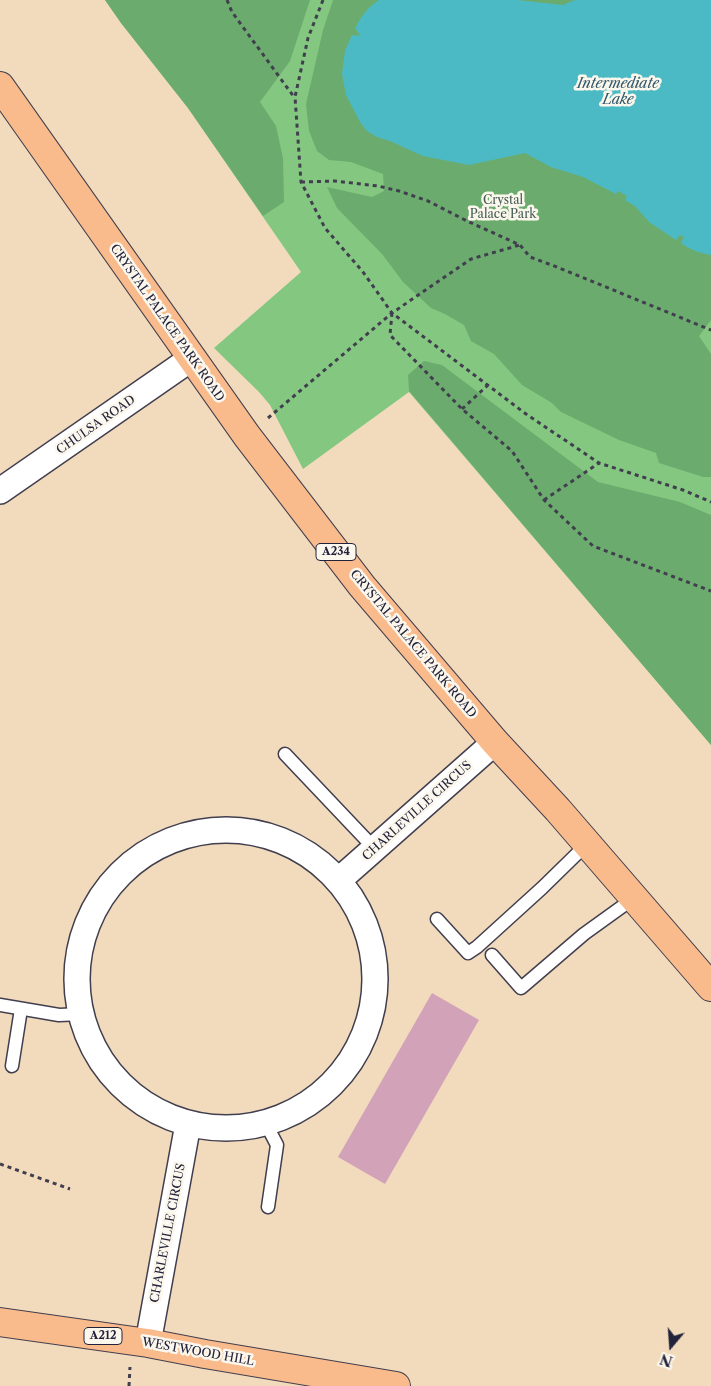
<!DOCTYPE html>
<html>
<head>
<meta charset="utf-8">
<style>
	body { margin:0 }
	#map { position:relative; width:711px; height:1386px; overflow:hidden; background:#f2dbbc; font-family:"Libre Caslon Text",serif }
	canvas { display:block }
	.north { position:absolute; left:646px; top:1321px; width:50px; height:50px; -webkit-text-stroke:4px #fbf7ec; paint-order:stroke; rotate:198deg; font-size:14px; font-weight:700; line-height:20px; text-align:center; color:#22223b }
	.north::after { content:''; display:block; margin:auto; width:18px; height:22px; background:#22223b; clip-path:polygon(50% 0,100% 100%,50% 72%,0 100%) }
</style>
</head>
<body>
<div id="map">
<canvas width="711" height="1386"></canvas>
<div class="north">N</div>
</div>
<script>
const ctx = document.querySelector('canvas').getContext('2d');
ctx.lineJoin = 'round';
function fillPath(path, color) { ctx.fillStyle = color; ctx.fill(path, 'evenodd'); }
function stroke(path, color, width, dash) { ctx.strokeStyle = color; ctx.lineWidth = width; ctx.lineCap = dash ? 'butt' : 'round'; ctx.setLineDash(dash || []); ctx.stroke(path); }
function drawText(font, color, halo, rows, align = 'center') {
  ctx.font = font + ' "Libre Caslon Text",serif'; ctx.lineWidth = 5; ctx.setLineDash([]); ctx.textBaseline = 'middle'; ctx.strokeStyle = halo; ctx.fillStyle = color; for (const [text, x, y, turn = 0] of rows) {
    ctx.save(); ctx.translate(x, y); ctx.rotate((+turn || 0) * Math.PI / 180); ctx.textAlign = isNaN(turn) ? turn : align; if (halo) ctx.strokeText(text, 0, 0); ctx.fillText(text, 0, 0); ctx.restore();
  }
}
const green = new Path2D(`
	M105,0H711V745L409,392L303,469L270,405L259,392L214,348L301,272L188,108L121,23Z`);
const forest = new Path2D(`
	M105,0H310L290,61L260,102L276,126L283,158L284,202L263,216L188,108L121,23Z
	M333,0H657L520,130L711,231V320L699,336L711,354V477H703L659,463L656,453L619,440L561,412L552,403L522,385L494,354L471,341L464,325L445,314L431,308L403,282L382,254L337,208L327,187L372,197L384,191L383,174L351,162L329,160L317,151L309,131L306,104L323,30Z
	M424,361L442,365L598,482L680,502L711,515V745L409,391L408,375Z`);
const water = new Path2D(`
	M379,0H517L563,5L575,0H711V255C700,253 690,250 681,243L684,237L680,235L676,240L649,222L635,206L625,200L627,196L618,191L616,194L583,177L551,167L525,153L469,165L423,156L390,141L377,137L367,131L360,122L346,95L342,74L345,51L352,35L355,36L356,35L359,36L360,34L357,32V30L355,29C362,15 366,9 379,0Z`);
const building = new Path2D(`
	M432,993L479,1020L385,1184L338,1157Z`);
const path = new Path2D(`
	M227,0L232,12L294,97
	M323,0L308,38L295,97L301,182L325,228L363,272L392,313L526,414L599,463L683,490L711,502
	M301,182L335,181L378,186L399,191L428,201L467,221L520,245L530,257L557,267L711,330
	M392,313L390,335L462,409L512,451L544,500L593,546L711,591
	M462,409L488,385
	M268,418L392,313L471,259L520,245
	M544,500L599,463
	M0,1164L70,1189
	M129,1386L130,1367`);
const service = new Path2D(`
	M285,754L375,849
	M437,919L468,953L477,947L542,888L587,844
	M492,955L521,988L584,934L634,898
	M0,1005L59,1015L82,1014
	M12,1066L21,1009
	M265,1122L277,1145L268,1207`);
const minor = new Path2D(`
	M0,491L192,358
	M77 979a149 149 0 1 1 298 0a149 149 0 1 1-298 0Z
	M339,880L495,742
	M148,1343L188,1124`);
const primary = new Path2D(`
	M0,86L247,436L362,586L495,742L558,810L711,987
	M0,1322L148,1343L205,1354L396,1386`);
const shields = [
	[336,552,40],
	[103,1336,38]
];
const shieldNames = [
	["A234",336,552],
	["A212",103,1336]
];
const parkNames = [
	["Crystal",503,201],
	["Palace Park",503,215]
];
const streetNames = [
	["CRYSTAL PALACE PARK ROAD",167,323,55],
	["CHULSA ROAD",96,425,-35],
	["CRYSTAL PALACE PARK ROAD",413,644,50],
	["CHARLEVILLE CIRCUS",417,811,-42],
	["CHARLEVILLE CIRCUS",168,1233,-79],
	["WESTWOOD HILL",198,1352,10]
];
const waterNames = [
	["Intermediate",618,84],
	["Lake",618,100]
];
fillPath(green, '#84c780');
fillPath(forest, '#6bac6e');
fillPath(water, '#4cbac5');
fillPath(building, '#d2a2b9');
stroke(service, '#413e4e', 15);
stroke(minor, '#413e4e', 28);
stroke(primary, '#413e4e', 30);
stroke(path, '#413e4e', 3, [4, 4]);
stroke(service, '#fff', 12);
stroke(minor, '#fff', 25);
stroke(primary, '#fabb8c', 28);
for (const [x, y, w] of shields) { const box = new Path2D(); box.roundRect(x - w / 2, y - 8.5, w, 17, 4); ctx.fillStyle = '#fbf7ec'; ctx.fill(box); stroke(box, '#22223b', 1); }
drawText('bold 11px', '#22223b', null, shieldNames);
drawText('12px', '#445c53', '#fbf7ec', parkNames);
drawText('12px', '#22223b', '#fbf7ec', streetNames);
drawText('italic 14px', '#31576b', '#fbf7ec', waterNames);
</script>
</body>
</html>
